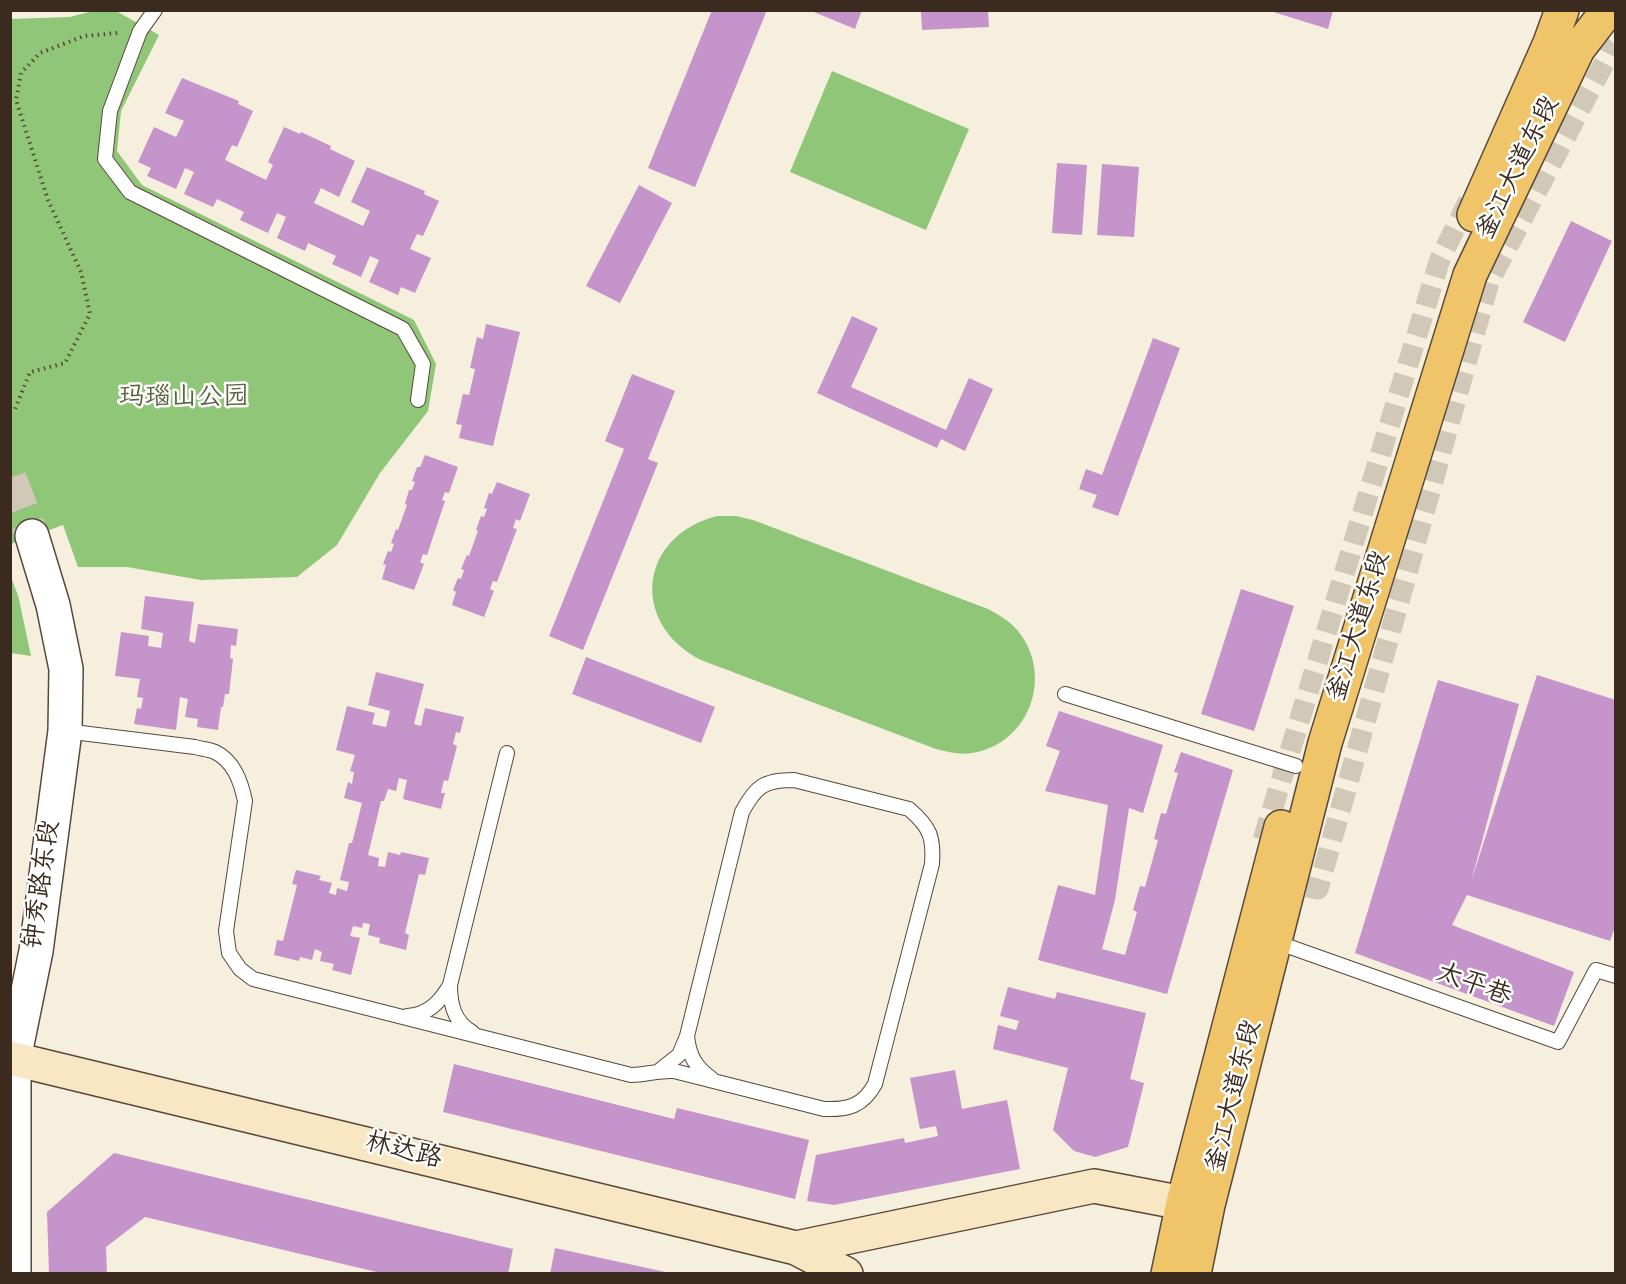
<!DOCTYPE html>
<html>
<head>
<meta charset="utf-8">
<style>
	body { margin:0 }
	#map { position:relative; width:1626px; height:1284px; overflow:hidden; background:#f6efde; font-family:"Indie Flower",sans-serif }
	canvas { display:block }
	.frame { position:absolute; inset:0; border:12px solid #3b2a1e; pointer-events:none }
</style>
</head>
<body>
<div id="map">
<canvas width="1626" height="1284"></canvas>
<div class="frame"></div>
</div>
<script>
const ctx = document.querySelector('canvas').getContext('2d');
ctx.lineJoin = 'round';
function fillPath(path, color) { ctx.fillStyle = color; ctx.fill(path, 'evenodd'); }
function stroke(path, color, width, dash) { ctx.strokeStyle = color; ctx.lineWidth = width; ctx.lineCap = dash ? 'butt' : 'round'; ctx.setLineDash(dash || []); ctx.stroke(path); }
function drawText(font, color, halo, rows, align = 'center') {
  ctx.font = font + ' "Indie Flower","LXGW WenKai TC",sans-serif'; ctx.lineWidth = 5; ctx.setLineDash([]); ctx.textBaseline = 'middle'; ctx.strokeStyle = halo; ctx.fillStyle = color; for (const [text, x, y, turn = 0] of rows) {
    ctx.save(); ctx.translate(x, y); ctx.rotate((+turn || 0) * Math.PI / 180); ctx.textAlign = isNaN(turn) ? turn : align; if (halo) ctx.strokeText(text, 0, 0); ctx.fillText(text, 0, 0); ctx.restore();
  }
}
const green = new Path2D(`
	M93,11H116L159,35L121,111L117,151L142,185L414,320L436,364L428,411L380,473L337,545L297,577L201,580L127,567H78L63,525L11,544L10,19L70,17Z
	M832,71L969,129L926,230L790,172Z
	M717,516H736L753,520L988,609C999,615 1010,621 1018,631C1054,675 1030,744 972,753C960,755 948,752 936,749L701,660C629,623 639,536 717,516Z
	M10,575L18,595L31,656L11,653Z`);
const building = new Path2D(`
	M712,10H767L695,187L648,168Z
	M809,10H862L855,29Z
	M988,10L989,27L922,30L921,12Z
	M1267,10H1333L1328,29Z
	M182,78L239,101L238,104L253,111L237,147L232,145L225,160L266,180L273,165L268,162L284,127L300,134L301,132L331,146L330,149L355,161L339,197L321,188L314,203L363,226L370,211L351,202L367,167L425,191L424,194L439,201L423,236L417,234L410,249L431,258L415,293L401,287L398,295L369,282L379,260L370,256L361,277L332,264L336,256L308,243L305,251L277,238L286,217L277,213L268,233L240,220L244,212L217,199L213,207L184,194L194,172L185,168L176,189L147,176L151,168L138,162L154,127L176,137L184,121L165,113Z
	M1057,163L1087,165L1082,235L1052,233Z
	M1102,164L1139,167L1134,237L1097,235Z
	M639,185L672,203L620,303L586,286Z
	M1571,221L1612,241L1565,342L1523,322Z
	M852,316L878,328L851,387L946,430L969,378L993,389L965,451L941,439L937,448L817,393Z
	M486,324L520,332L493,446L459,438L462,425L456,424L463,394L469,395L475,369L470,368L477,337L483,339Z
	M1153,338L1180,348L1118,516L1092,507L1097,495L1079,489L1086,469L1102,475Z
	M632,374L675,391L648,459L658,463L583,650L549,636L624,449L605,441Z
	M425,455L458,467L449,493L445,492L442,500L445,501L427,555L423,554L420,562L424,564L414,590L382,579L386,565L383,564L388,551L391,552L394,544L391,543L396,529L398,530L407,505L405,504L409,490H412L415,482L412,481L417,467H420Z
	M497,482L530,494L520,521L516,519L513,528L517,529L497,582L493,581L490,589L494,591L484,617L452,605L456,592L453,590L458,578L461,579L464,570L461,569L467,555L469,556L478,531L476,530L481,516L484,517L487,509L484,508L489,493L492,494Z
	M1241,589L1294,606L1254,731L1201,714Z
	M145,596L194,602L189,641L195,643L198,624L238,629L236,646L231,645L230,658L233,659L229,694H225L223,707H221L218,730L197,727L198,719L185,717L188,699L180,697L176,730L134,724L137,708L141,709L143,698L137,697L140,679L115,676L121,632L149,636L148,646L161,648L163,633L141,629Z
	M586,657L715,707L701,743L572,694Z
	M376,672L424,684L414,724L421,726L425,708L464,717L460,733L456,732L453,744L457,746L448,781L444,780L441,793H445L441,809L403,799L407,780L399,778L396,791L388,789L384,801H381L368,855L379,858L378,866L385,867L388,852L400,855L401,852L429,858L425,875L419,874L405,933L409,935L406,950L379,943L380,938L368,935L370,924L363,923L362,928L353,926L350,936L360,938L351,975L332,970L334,964L320,961L322,952L315,949L312,960L300,957L299,961L274,955L277,940L283,941L297,885L292,884L296,870L321,876L319,880L332,883L329,893L336,895L337,888L347,891L349,882L340,880L349,843H352L362,803L344,798L348,782L352,784L354,772L350,771L355,755L336,750L347,706L375,713L372,724L386,727L390,711L368,705Z
	M1537,675L1616,700V924L1610,941L1467,895L1452,925L1574,972L1554,1026L1355,953L1438,680L1519,704L1471,882Z
	M1059,711L1163,745L1143,813L1129,808L1115,900L1102,949L1125,955L1137,912L1133,910L1140,886L1145,887L1158,840L1154,839L1161,813L1166,814L1178,773L1174,772L1181,752L1233,770L1167,994L1038,960L1058,885L1095,895L1108,805L1045,791L1060,751L1046,746Z
	M1008,987L1055,999L1057,992L1146,1013L1130,1079L1144,1083L1128,1147L1095,1157L1074,1151L1053,1130L1068,1068L993,1049L998,1025L1016,1030L1019,1021L1000,1016Z
	M454,1064L674,1119L677,1108L809,1140L795,1199L443,1112Z
	M955,1070L962,1109L1007,1100L1020,1169L834,1205L807,1201L816,1155L904,1138L905,1143L938,1136L936,1126L920,1129L910,1078Z
	M114,1153L513,1249L508,1274H385L145,1217L106,1247L107,1274H49L47,1212Z
	M555,1248L670,1273V1274H550Z`);
const pedestrianTunnel = new Path2D(`
	M1263,840L1440,259L1472,194
	M1277,880L1318,889L1489,282L1610,52L1616,45`);
const tertiaryTunnel = new Path2D(`
	M10,478L32,536`);
const path = new Path2D(`
	M10,412L15,409L30,372L65,363L90,314L81,272L48,200L16,100L21,73L40,53L84,36L118,33`);
const service = new Path2D(`
	M155,10L140,31L110,111L105,159L130,192L403,329L423,364L418,400
	M1065,694L1296,766
	M65,731L195,747C201,749 209,749 215,752C234,761 241,782 245,801L226,931L229,953L240,969L253,979L631,1075C646,1075 659,1070 674,1071L824,1109C848,1110 863,1106 875,1084L932,864C934,837 930,827 909,809L794,780C764,780 756,786 742,812L687,1036L679,1055L660,1070
	M1276,942L1558,1042L1596,970L1616,976
	M450,985C450,1004 454,1022 472,1032
	M407,1016C428,1015 440,1002 450,985L507,753
	M687,1036C689,1056 696,1068 712,1079`);
const tertiary = new Path2D(`
	M14,1274V1059L36,951L65,731L66,669L53,605L32,536`);
const secondary = new Path2D(`
	M10,1058L796,1248L846,1274
	M796,1248L1094,1186L1183,1203`);
const primary = new Path2D(`
	M1474,215L1550,43L1562,10
	M1168,1274L1183,1203L1281,827
	M1194,1274L1208,1205L1325,743L1470,275L1578,49L1608,10`);
const streetNames = [
	["釜江大道东段",1520,169,-64],
	["釜江大道东段",1361,627,-73],
	["钟秀路东段",44,885,-82],
	["太平巷",1473,987,20],
	["釜江大道东段",1236,1097,-76],
	["林达路",403,1153,14]
];
const parkNames = [
	["玛瑙山公园",184,400]
];
fillPath(green, '#90c678');
fillPath(building, '#c594ca');
stroke(pedestrianTunnel, '#d1c8b8', 21, [21, 10]);
stroke(tertiaryTunnel, '#d1c8b8', 33, [33, 16]);
stroke(service, '#57483b', 16);
stroke(tertiary, '#57483b', 36);
stroke(secondary, '#57483b', 36);
stroke(primary, '#57483b', 36);
stroke(path, '#57483b', 4, [1.5, 4.5]);
stroke(service, '#fff', 14);
stroke(tertiary, '#fff', 33);
stroke(secondary, '#f9e7c3', 33);
stroke(primary, '#f0c469', 33);
drawText('26px', '#3b2a1e', '#fff', streetNames);
drawText('26px', '#59613e', '#fff', parkNames);
</script>
</body>
</html>
